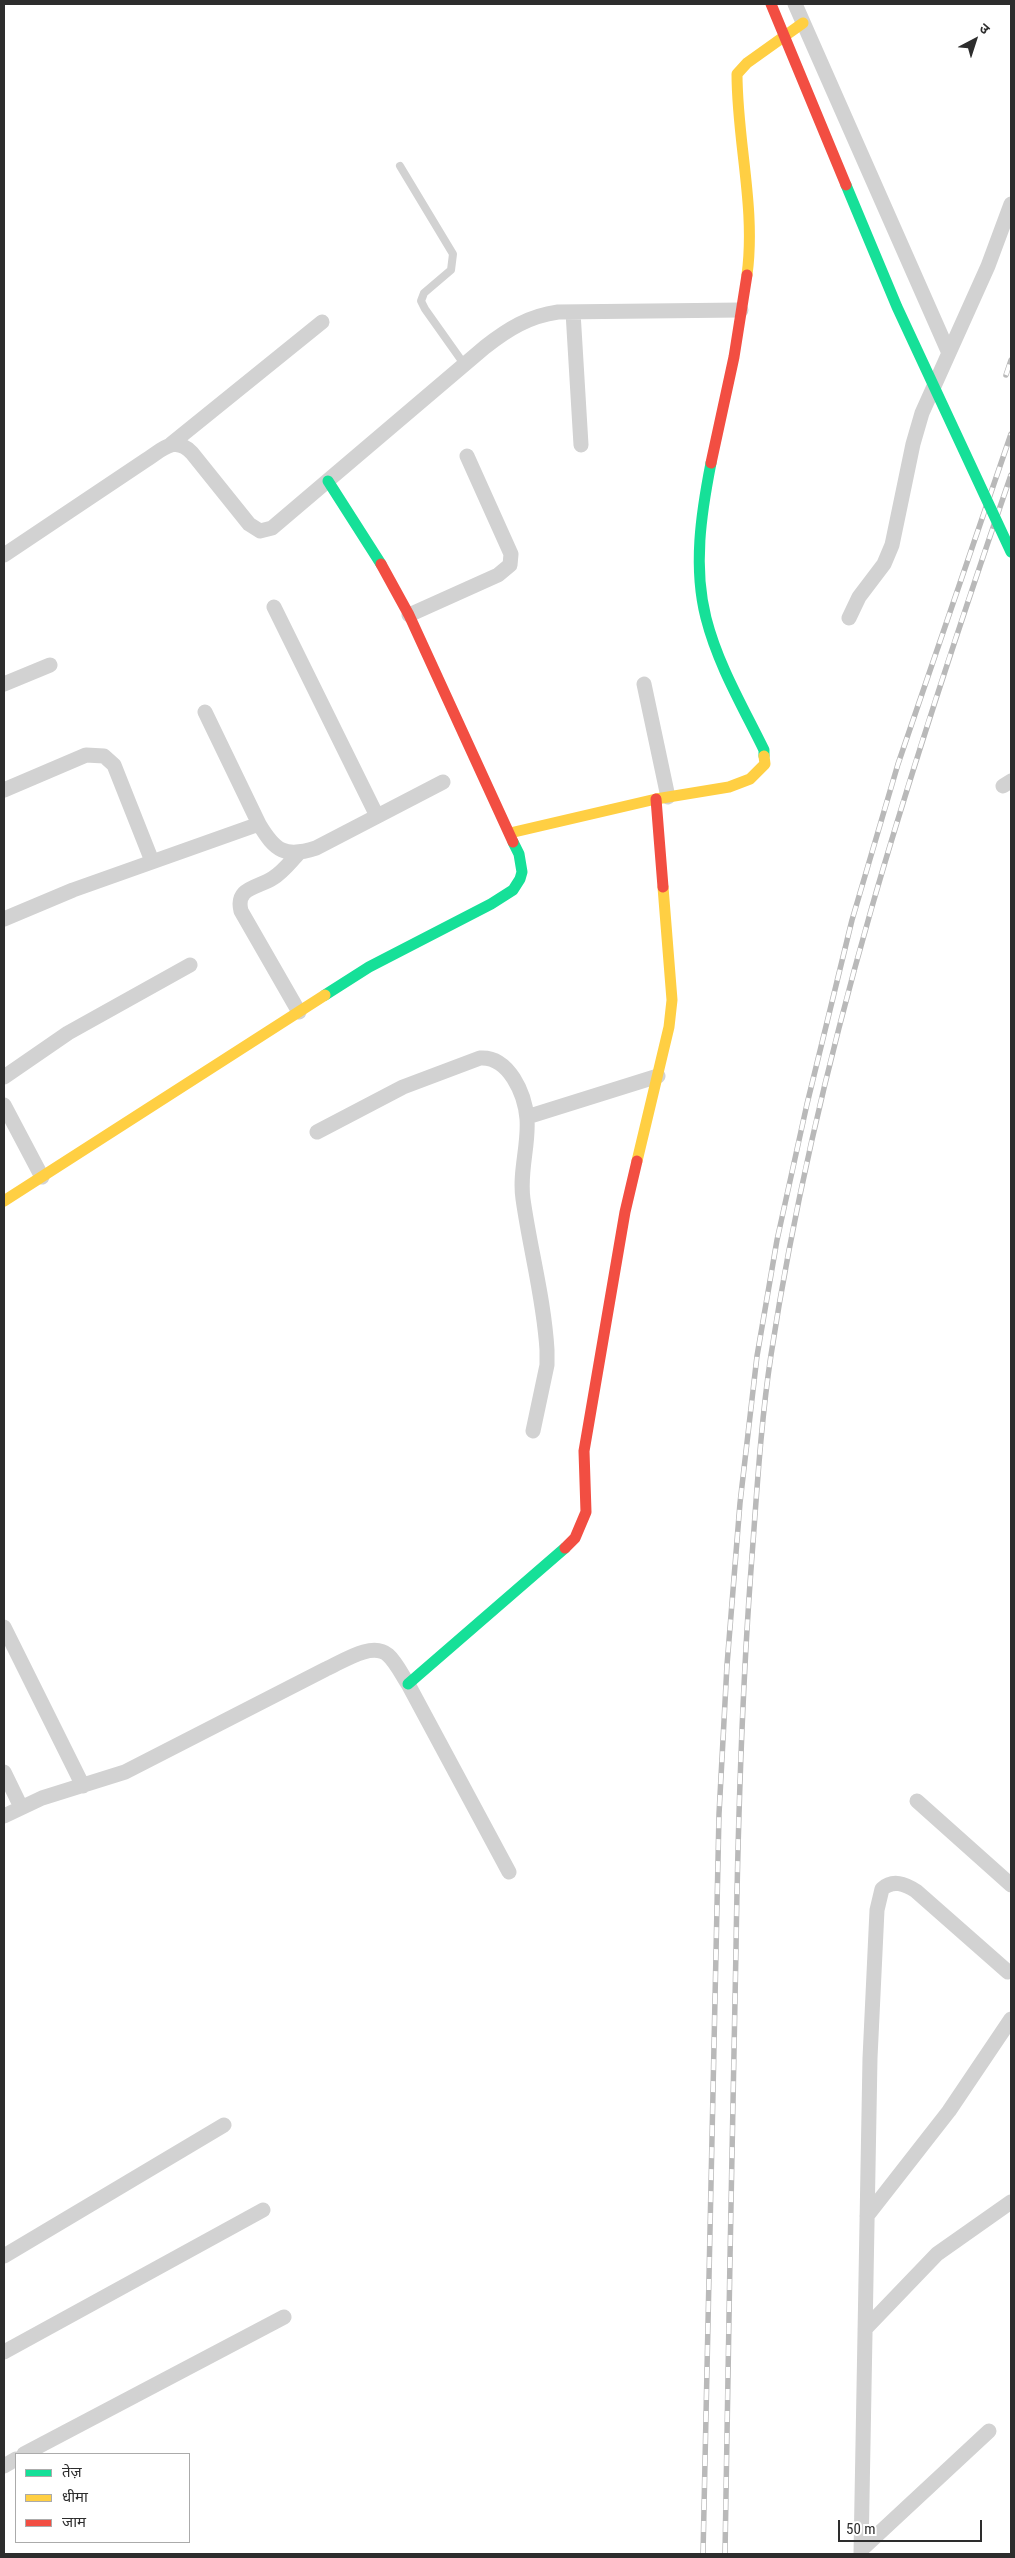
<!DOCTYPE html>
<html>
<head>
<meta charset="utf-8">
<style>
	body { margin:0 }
	#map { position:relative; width:1015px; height:2558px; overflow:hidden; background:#fff; font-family:"Roboto Condensed","Noto Sans Devanagari",sans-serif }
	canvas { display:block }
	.frame { position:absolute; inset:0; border:5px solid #2d2d2d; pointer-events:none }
	.legend { position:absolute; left:15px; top:2453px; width:175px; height:90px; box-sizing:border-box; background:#fff; border:1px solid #ababab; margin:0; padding:6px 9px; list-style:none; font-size:15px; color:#2d2d2d }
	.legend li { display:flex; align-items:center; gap:10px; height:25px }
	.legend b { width:25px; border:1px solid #ababab }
	.north { position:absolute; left:950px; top:15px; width:50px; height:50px; -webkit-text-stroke:4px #fff; paint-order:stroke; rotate:40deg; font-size:14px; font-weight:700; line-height:20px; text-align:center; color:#2d2d2d }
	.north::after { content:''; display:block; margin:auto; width:18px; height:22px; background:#2d2d2d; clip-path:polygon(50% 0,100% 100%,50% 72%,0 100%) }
	.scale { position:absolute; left:838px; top:2520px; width:144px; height:22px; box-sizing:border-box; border:2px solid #2d2d2d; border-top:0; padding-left:6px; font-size:15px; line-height:18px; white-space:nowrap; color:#2d2d2d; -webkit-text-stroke:4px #fff; paint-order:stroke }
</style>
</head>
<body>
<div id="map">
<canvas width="1015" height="2558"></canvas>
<div class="frame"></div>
<ul class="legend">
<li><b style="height:6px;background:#16e098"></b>तेज़</li>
<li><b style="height:6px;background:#ffcf43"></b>धीमा</li>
<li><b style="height:6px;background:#f24e42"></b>जाम</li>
</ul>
<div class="north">उ</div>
<div class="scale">50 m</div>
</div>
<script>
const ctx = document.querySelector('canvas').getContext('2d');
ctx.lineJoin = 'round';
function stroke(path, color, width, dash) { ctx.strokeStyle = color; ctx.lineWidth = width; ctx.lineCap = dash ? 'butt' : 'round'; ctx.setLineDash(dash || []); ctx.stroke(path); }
const lane = new Path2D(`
	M400,166L453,254L451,270L424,293L421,301L425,309L464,364`);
const street = new Path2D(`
	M795,4L948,351
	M573,312L581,445
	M171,444L322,322
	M4,555L146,460C163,449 175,435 192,453L249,524L260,531L272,528L485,347C508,329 529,316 558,312L741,310
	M274,607L377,816
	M409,615L498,575L510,565L511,554L467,456
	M849,618L859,597L884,564L892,545L913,444L922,413L988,266L1011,204
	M4,684L50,665
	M644,684L668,797
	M205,712L259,824C275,851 285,858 316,848L443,782
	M1003,786L1011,781
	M4,790L86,755L104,756L114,765L152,861
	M299,853C291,861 283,872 273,878C258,888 235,887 241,911L299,1012
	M4,919L73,890L259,824
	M4,1077L68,1033L190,965
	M4,1105L42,1177
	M527,1117L658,1076
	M317,1132L403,1087L480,1058C509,1056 525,1094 527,1119C529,1145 519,1172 523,1199C530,1249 544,1299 547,1350V1365L533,1431
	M4,1627L83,1786
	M4,1772L21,1807
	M917,1801L1011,1885
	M4,1816L42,1798L125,1772L326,1669C342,1662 372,1641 388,1655C396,1662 402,1675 408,1684L509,1872
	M867,2216L949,2111L1011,2019
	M4,2256L224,2125
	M865,2329L937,2254L1011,2202
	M4,2352L263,2210
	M24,2454L284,2317
	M4,2466L16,2459
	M861,2550L989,2431
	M861,2554L870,2058L877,1910L882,1889C893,1879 905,1884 916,1891L1008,1972`);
const fast = new Path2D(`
	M711,463C701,514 693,567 706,618C718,665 743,707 764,750V756
	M328,481L381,564
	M325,995L369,967L491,904L513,890L520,879L522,872L519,854L513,842
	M408,1684L565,1548`);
const slow = new Path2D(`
	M747,275C756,207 737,142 737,74L747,63L803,23
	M510,833L656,799L729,787L750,779L765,764L764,756
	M637,1161L669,1027L672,1000L663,887
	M4,1201L325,995`);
const jam = new Path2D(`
	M711,463L734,357L747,275
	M381,564L409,615L513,842
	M656,799L663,887
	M565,1548L575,1538L586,1512L584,1451L625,1212L637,1161`);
const rail = new Path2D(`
	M1006,375L1011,360
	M703,2554L719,1814L727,1665L740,1503L757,1356L777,1240L807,1104L852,920L898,764L1011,434
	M725,2554C728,2352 732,2151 736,1949C738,1818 742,1687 752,1556C757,1489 761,1421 771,1355C817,1053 912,763 1011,475`);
const fastBridge = new Path2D(`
	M846,185L897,307L1011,552`);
const jamBridge = new Path2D(`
	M771,4L846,185`);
stroke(lane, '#d2d2d2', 8);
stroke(street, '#d2d2d2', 15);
stroke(fast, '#16e098', 11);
stroke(slow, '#ffcf43', 11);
stroke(jam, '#f24e42', 11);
stroke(rail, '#b9b9b9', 5.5);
stroke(rail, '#fff', 4, [11]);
stroke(fastBridge, '#16e098', 11);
stroke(jamBridge, '#f24e42', 11);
</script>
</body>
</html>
